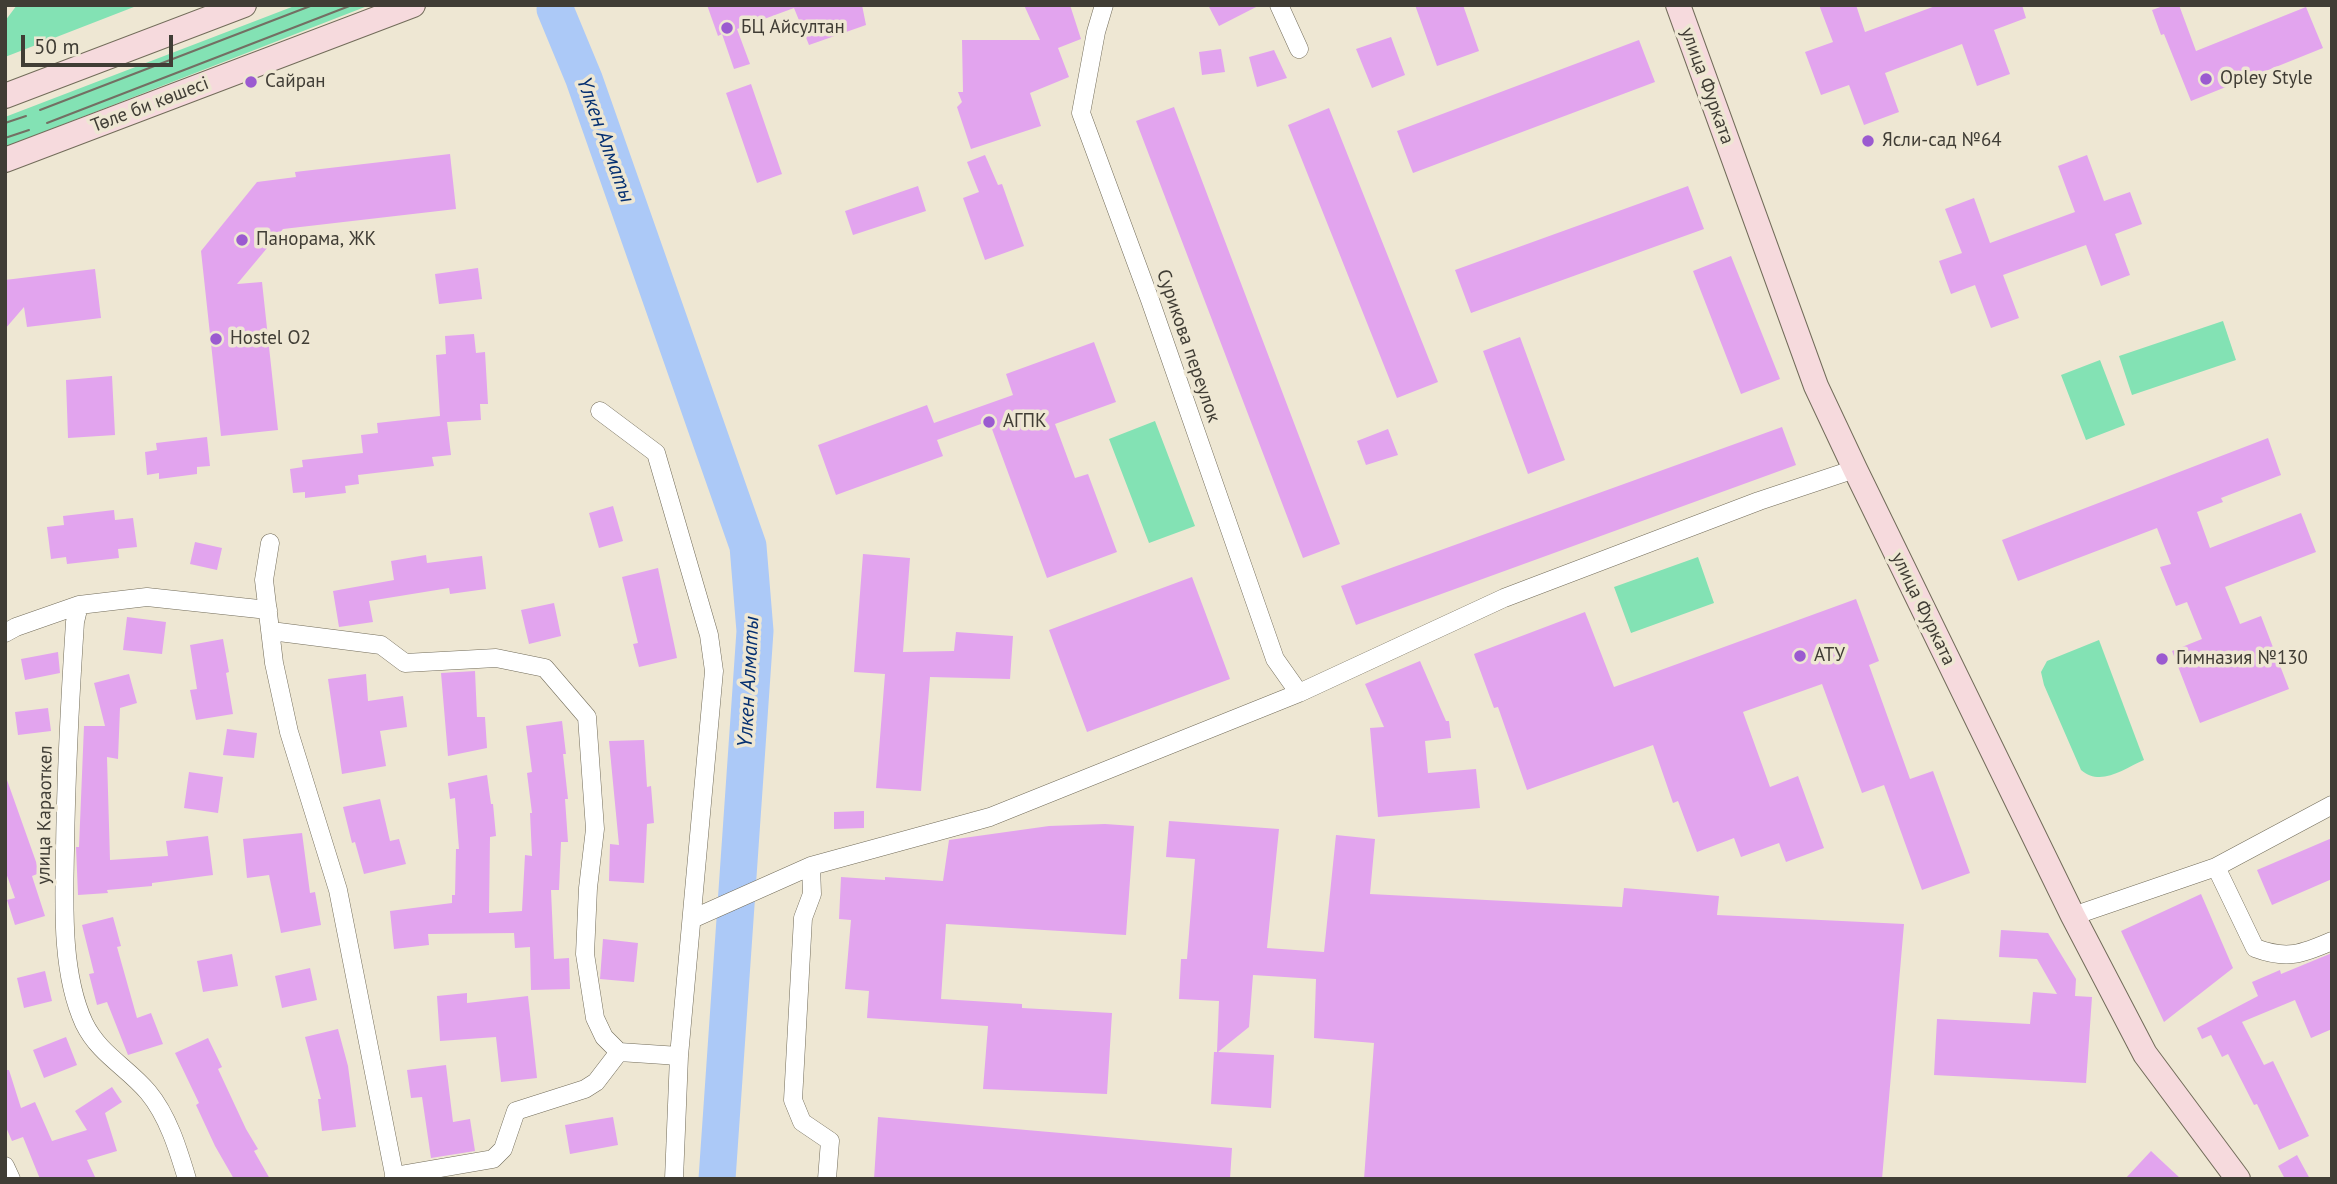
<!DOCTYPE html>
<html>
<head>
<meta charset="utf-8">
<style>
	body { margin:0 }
	#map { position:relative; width:2337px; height:1184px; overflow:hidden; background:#eee7d3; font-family:"PT Sans",sans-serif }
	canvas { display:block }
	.frame { position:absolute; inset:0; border:7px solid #403d35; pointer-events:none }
	.scale { position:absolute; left:21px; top:35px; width:152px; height:32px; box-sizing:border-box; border:4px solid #403d35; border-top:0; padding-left:9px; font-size:21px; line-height:24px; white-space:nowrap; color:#403d35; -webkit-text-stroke:5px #eee7d3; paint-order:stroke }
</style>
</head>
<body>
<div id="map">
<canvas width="2337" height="1184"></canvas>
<div class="frame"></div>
<div class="scale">50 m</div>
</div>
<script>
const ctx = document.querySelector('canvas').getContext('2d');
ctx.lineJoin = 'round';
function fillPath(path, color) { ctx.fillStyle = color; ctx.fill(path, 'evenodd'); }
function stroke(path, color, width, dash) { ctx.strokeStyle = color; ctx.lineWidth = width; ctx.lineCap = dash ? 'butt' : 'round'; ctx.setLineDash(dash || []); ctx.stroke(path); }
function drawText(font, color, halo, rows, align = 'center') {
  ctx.font = font + ' "PT Sans",sans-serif'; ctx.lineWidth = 7; ctx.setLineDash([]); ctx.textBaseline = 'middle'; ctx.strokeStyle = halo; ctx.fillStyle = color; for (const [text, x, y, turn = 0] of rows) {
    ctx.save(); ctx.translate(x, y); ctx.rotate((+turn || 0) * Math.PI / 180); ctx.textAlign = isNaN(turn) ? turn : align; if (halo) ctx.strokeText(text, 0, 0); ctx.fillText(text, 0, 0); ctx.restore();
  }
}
const green = new Path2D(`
	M17,5H139L5,57V21Z
	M297,5H370L5,147V117Z
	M2223,321L2236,360L2132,395L2119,356Z
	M2100,360L2125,425L2086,440L2061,375Z
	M1155,421L1195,526L1149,543L1109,439Z
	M1698,557L1714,603L1631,633L1614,587Z
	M2099,640L2144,760C2123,769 2101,787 2081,770L2044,685L2041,672L2047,661Z`);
const river = new Path2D(`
	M555,9L584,79L748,546L755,631L717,1179`);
const building = new Path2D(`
	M707,5H862L866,25L809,45L794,8L737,29L750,64L734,69L722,34L718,36Z
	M1024,5H1070L1081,39L1058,48L1069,77L1030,93L1041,126L971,149L957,107L962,102L958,92H963L962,40H1040Z
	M1208,5H1260L1219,26Z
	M1415,5H1463L1479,51L1437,66Z
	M1819,5H1856L1865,32L1938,5H2022L2026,18L1994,30L2010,74L1977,86L1962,44L1885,73L1899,112L1864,125L1849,85L1821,95L1805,52L1833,42Z
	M2166,5H2179L2196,51L2306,7L2323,48L2191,101L2164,34L2161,35L2152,10Z
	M1391,37L1405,75L1372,88L1356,49Z
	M1639,40L1655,82L1413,173L1397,131Z
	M1221,49L1225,72L1202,75L1199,52Z
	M1274,50L1287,78L1257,87L1249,57Z
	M751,84L782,174L757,183L726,93Z
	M1174,107L1340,544L1303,558L1136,121Z
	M1329,108L1438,382L1397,398L1288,125Z
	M450,154L456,209L283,229L237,284L262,282L278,430L221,436L201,251L257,182L296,177L295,172Z
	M985,155L998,185L1002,184L1024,246L985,260L963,198L979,192L967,162Z
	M2087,155L2104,201L2130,192L2142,224L2115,234L2130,275L2101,286L2086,245L2003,275L2019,318L1991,328L1975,285L1951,294L1939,261L1962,253L1945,209L1974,198L1990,243L2075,212L2058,166Z
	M918,186L926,211L853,235L845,211Z
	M1688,186L1704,229L1471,313L1455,270Z
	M1731,256L1780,379L1741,394L1693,271Z
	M478,268L482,299L439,304L435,274Z
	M95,269L101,318L27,327L24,307L5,329V280Z
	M474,334L476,353L485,352L488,404H480L481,420L447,422L451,455L432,457L434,466L358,475L359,484L345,486L346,493L305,498V492L293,493L290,469L303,467L302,460L363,453L361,435L378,433L377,423L440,416L436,355L446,354L445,336Z
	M1520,337L1565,460L1528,474L1483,351Z
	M1094,342L1116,402L1055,424L1075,478L1088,474L1117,552L1047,578L989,421L937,440L943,456L836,495L818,445L927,405L934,423L1013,395L1006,374Z
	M112,376L115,435L68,438L66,380Z
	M1782,427L1796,465L1356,625L1341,586Z
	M1388,429L1398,455L1366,465L1357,441Z
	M207,437L210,466L197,467V474L159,479V473L147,475L145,452L157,450L156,443Z
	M2268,438L2281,475L2221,498L2223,502L2197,512L2210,548L2301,513L2316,552L2225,587L2240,624L2261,616L2289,689L2200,723L2172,651L2202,639L2187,602L2176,606L2160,567L2171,564L2157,528L2018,581L2002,540Z
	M613,506L623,541L599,548L589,513Z
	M114,510L115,520L133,518L137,547L118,549L119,558L67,564L66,557L51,559L47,527L64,525L63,516Z
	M195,542L222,548L217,570L190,564Z
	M863,554L910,558L903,652L954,651L956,632L1013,636L1010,679L930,677L921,791L876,788L885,674L854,672Z
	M426,555L427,563L482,556L486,589L450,594L449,588L369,601L373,622L339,627L333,591L394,580L391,561Z
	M658,568L677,658L639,667L633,644L638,643L622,577Z
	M1192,577L1230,679L1087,732L1049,630Z
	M1856,599L1879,661L1869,665L1910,779L1933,771L1970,873L1922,890L1884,785L1862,793L1822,684L1743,712L1770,787L1798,776L1824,848L1786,862L1779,843L1741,857L1734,838L1697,852L1678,801L1673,803L1653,745L1527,790L1498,707L1494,708L1474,654L1585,612L1614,687Z
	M554,603L561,636L529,644L521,610Z
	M127,617L166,622L162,654L123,650Z
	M223,639L229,672L226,673L233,714L196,720L190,690L197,689L190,645Z
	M58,652L60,673L25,680L21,659Z
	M1420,661L1446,721H1449L1451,738L1425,741L1428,773L1476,769L1480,808L1378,817L1370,728L1384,727L1365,684Z
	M475,671L477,717H485L487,748L448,756L441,673Z
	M129,674L137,703L120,708L118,759L107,757L110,860L168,856L166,841L208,836L213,875L152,883V886L107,890L108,893L78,895L76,847H79L84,726H105L94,683Z
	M366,674L368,701L403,696L407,727L380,731L386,766L342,774L328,679Z
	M48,708L51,731L18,735L15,712Z
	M562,721L566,754H563L568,799H565L568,842H561L559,890H551L554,959L569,958L570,989L531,990L530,947L515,948L514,933L428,934L429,945L394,949L390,911L452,903V895H455L456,849H459L455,798L450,799L448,783L487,775L491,804H493L496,836L490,837L489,913L522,911L525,855L532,856L530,813H532L527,773L532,772L526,726Z
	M227,729L257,733L254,758L223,755Z
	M644,740L647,787L651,786L654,823L647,824L644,883L609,881L610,844L619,845L609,741Z
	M189,772L223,777L218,813L184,808Z
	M5,780H7L40,873L32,876L45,916L15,925L7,900L15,898L5,870Z
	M380,799L390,841L399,839L406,864L364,874L355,842L352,843L343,807Z
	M864,811V828L834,829V812Z
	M1169,821L1279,829L1267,948L1324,952L1336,835L1375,839L1370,894L1622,907L1624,888L1719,896L1717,915L1904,924L1882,1179H1364L1374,1043L1314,1038L1316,979L1253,975L1249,1027L1218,1052L1274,1055L1271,1108L1211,1104L1214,1052H1217L1219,1001L1179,999L1181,959H1187L1195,859L1166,857Z
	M1105,824L1134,826L1126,935L946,924L941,999L1022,1004V1008L1112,1013L1107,1094L983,1089L988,1026L867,1018L869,991L845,989L851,920L839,919L841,877L885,880V877L943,881L949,840L1049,826Z
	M302,833L310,893L315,892L321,925L281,933L269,875L247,878L243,839Z
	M2332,838V879L2272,905L2257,870Z
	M2201,894L2233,968L2164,1022L2121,931Z
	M113,917L121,946L117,947L137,1018L151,1013L163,1044L128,1055L107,1002L97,1005L89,974L94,973L82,925Z
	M2001,930L2048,933L2076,979L2075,996L2092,997L2086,1083L1934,1075L1937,1019L2030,1024L2033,992L2057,994L2037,959L1999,957Z
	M603,939L638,943L634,982L600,979Z
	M2332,953V1029L2311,1038L2295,1000L2242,1022L2264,1065L2273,1061L2309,1136L2279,1150L2257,1104L2254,1105L2228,1054L2222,1057L2211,1035L2202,1039L2197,1028L2258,996L2252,982L2280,970L2281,974Z
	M232,954L238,986L203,992L197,961Z
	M310,968L317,1000L282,1008L275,976Z
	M45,971L52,1001L24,1008L17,978Z
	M467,993V1003L528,996L537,1078L501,1082L496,1037L440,1041L437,996Z
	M338,1029L348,1066L356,1127L322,1131L318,1099H321L305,1037Z
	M66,1037L77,1065L44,1078L33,1050Z
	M208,1038L222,1067L218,1069L246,1129L258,1149L254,1151L270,1179H234L215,1146L196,1105L199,1103L175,1053Z
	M446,1065L453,1122L470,1119L475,1151L431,1158L422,1097L411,1098L407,1070Z
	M5,1070H9L21,1108L35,1102L52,1141L87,1130L75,1111L112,1087L122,1102L105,1113L117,1151L87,1160L96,1179H40L23,1137L12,1141L5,1125Z
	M613,1117L618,1145L570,1154L565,1125Z
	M878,1117L1232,1148L1230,1179H874Z
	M2151,1151L2181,1179H2125Z
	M2297,1155L2310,1179H2285L2278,1166Z`);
const street = new Path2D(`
	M1104,5L1096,32L1081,113L1150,300L1275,659L1299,693
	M1279,5L1299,49
	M600,411L656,453L709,635L714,671L679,1056L674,1179
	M270,543L264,580L274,663L289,732L338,890L395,1179
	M271,631L381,645L405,663L496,658L545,668L587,717L595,829L588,888L585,954L595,1018L604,1037L619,1052L679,1056
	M5,633L16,627L79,605
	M811,866L812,894L803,918L793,1100L802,1122L830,1141L827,1179
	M2216,867L2255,948C2287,960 2302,954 2332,941
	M2073,916L2216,867L2332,805
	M692,919L811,866L990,817L1299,693L1504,598L1759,501L1855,469
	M5,1166L11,1179
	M394,1176L493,1159L503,1149L516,1111L585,1089L596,1082L619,1052
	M187,1179C178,1149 168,1116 148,1092C127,1067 99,1054 84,1023C61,973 64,905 65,850C66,774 70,699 75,622L79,605L147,597L268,610`);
const secondary = new Path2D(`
	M1678,5L1816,386L1855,469L2073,916L2145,1054L2238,1179
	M5,96L244,5
	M5,160L413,5`);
const tram = new Path2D(`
	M40,110L313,5
	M5,123L26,116
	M47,123L352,5
	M5,138L29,130`);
const markers = [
	[727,28,7,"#9b5ad0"],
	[2206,79,7,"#9b5ad0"],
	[251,82,7,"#9b5ad0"],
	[1868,141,7,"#9b5ad0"],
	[242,240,7,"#9b5ad0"],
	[216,339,7,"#9b5ad0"],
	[989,422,7,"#9b5ad0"],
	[1800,656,7,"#9b5ad0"],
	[2162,659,7,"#9b5ad0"]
];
const poiNames = [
	["БЦ Айсултан",741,28],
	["Opley Style",2220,79],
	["Сайран",265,82],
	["Ясли-сад №64",1882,141],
	["Панорама, ЖК",256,240],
	["Hostel O2",230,339],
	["АГПК",1003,422],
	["АТУ",1814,656],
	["Гимназия №130",2176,659]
];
const streetNames = [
	["улица Фурката",1707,86,70],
	["Төле би көшесі",150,105,-21],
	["Сурикова переулок",1188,346,71],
	["улица Фурката",1923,609,64],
	["улица Караоткел",45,815,-89]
];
const waterNames = [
	["Үлкен Алматы",605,140,70],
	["Үлкен Алматы",749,682,-87]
];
fillPath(green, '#83e2b4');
stroke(river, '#acc9f7', 37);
fillPath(building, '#e2a4ee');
stroke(street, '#726c5a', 19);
stroke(secondary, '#726c5a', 26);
stroke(street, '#fff', 18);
stroke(secondary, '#f6dadd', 24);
stroke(tram, '#736f63', 2);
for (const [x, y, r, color] of markers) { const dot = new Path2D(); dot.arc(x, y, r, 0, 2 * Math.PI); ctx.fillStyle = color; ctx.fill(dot); stroke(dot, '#eee7d3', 2.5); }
drawText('19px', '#403d35', '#eee7d3', poiNames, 'left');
drawText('19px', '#403d35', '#eee7d3', streetNames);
drawText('italic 21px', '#053071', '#eee7d3', waterNames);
</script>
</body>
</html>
